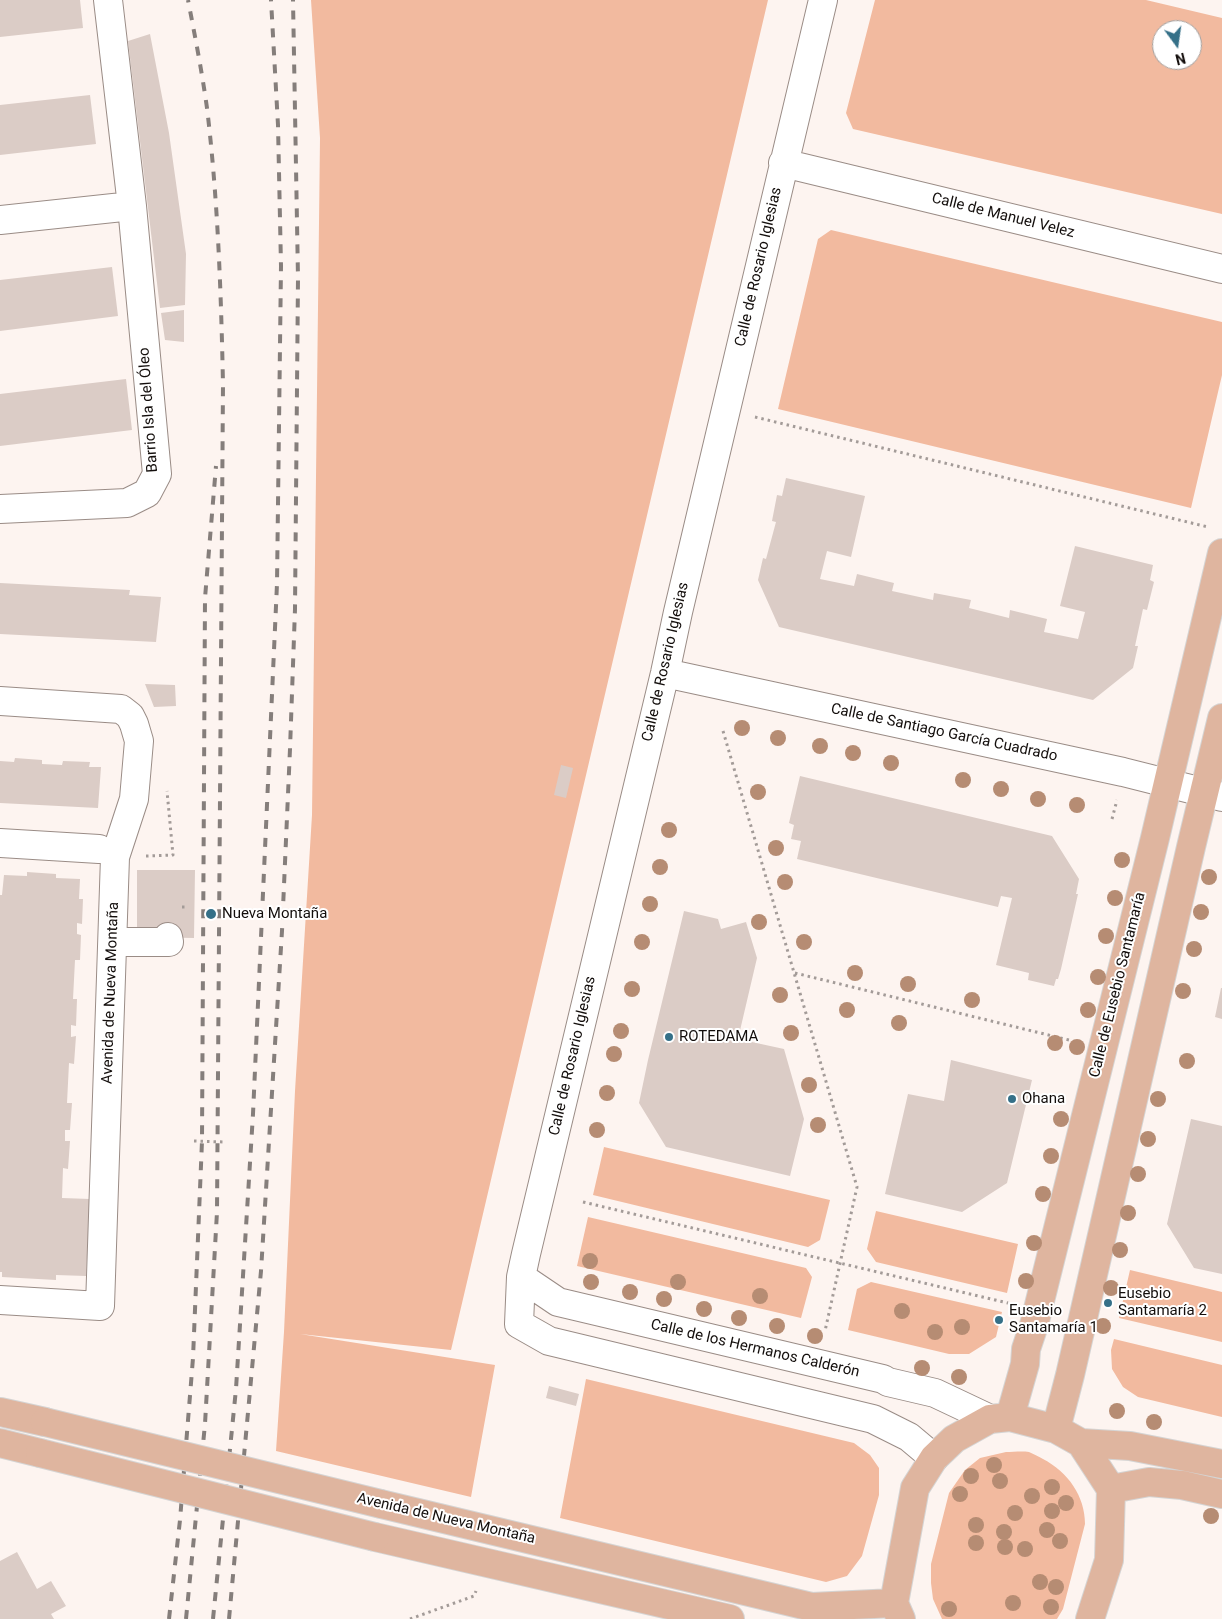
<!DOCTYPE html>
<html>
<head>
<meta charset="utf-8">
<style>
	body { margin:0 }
	#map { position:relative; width:1222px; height:1619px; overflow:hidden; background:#fdf4f0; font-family:Roboto,sans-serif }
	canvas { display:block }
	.north { position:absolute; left:1152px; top:20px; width:50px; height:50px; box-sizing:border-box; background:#fff; border:1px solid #a19f9e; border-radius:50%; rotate:166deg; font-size:14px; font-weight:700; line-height:20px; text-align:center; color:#130e0c }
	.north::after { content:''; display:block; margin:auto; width:18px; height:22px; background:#357088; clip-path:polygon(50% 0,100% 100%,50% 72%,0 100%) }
</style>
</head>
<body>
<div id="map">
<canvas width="1222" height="1619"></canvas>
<div class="north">N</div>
</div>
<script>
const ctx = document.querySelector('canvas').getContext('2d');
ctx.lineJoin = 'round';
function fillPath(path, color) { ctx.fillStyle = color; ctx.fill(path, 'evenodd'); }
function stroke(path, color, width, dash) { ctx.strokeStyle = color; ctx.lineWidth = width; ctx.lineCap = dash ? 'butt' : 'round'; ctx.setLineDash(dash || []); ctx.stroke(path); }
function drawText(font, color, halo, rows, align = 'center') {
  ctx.font = font + ' Roboto,sans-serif'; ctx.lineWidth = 4; ctx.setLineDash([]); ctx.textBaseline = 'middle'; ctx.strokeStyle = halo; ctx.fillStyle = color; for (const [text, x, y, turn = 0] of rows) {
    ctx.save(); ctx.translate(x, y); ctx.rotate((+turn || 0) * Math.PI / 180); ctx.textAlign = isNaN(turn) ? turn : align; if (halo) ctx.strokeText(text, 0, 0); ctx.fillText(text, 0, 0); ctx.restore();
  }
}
const green = new Path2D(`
	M311,0H768L451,1350L300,1334L495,1365L471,1497L276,1451L284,1332L295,1091L312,815L320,138Z
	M875,0H1146L1222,18V214L853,129L846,113ZM1162,30H1192V60H1162Z
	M831,230L1222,322V375L1191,508L778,409L818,239Z
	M604,1147L830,1200L820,1240L808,1247L593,1195Z
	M876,1211L1018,1244L1007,1293L876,1262L867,1249Z
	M588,1217L806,1268L812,1277L801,1318L577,1266Z
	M1130,1270L1222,1292V1342L1119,1318Z
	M871,1282L1002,1312L996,1337L969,1354H949L848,1330L857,1289Z
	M1114,1339L1222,1365V1417L1138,1397L1123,1387L1112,1369L1111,1350Z
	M586,1379L854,1443L870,1455L879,1468V1495L862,1556L847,1576L826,1582L560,1518Z
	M1006,1452C1013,1452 1022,1451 1029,1452C1034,1454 1039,1457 1043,1459C1068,1472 1085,1496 1085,1524L1063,1609L1057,1619H942L933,1599L931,1583V1564L949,1493L965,1470L980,1458Z`);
const building = new Path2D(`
	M0,0H80L83,28L0,37Z
	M150,34L169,133L186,254L185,305L160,308L128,41Z
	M90,95L96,144L0,155V105Z
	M112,267L118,316L0,331V280Z
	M184,310V342L165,340L161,313Z
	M126,379L132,430L0,446V394Z
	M786,478L865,496L851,557L827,551L820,579L854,586L857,574L894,583L892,591L933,600L934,593L971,600L969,608L1009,618L1010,610L1047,619L1044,632L1078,639L1085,612L1060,606L1075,546L1153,565L1150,580L1154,582L1147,610L1143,609L1135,646H1138L1133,668L1093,700L779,627L758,580L763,558L766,559L776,522L772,521L777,495L782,496Z
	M0,583L130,590L129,595L161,597L156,642L0,634Z
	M145,684L175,685L176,706L154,707Z
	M15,758L42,760V764L62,765L63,761L90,762L89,767H101L98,808L0,803V761L14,762Z
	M561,765L573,768L566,798L554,795Z
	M800,776L1052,836L1079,879L1076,894H1078L1061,969L1058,979H1056L1054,986L1028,980L1029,973L996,965L1012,898L1001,896L998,907L797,859L801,841L791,839L794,825L789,823Z
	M137,870H195L194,938L137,937Z
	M27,872L56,874V878L80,879L79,899H83L82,924L77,923V934L81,935L80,960H75L73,999H77L76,1026L71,1025V1037L76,1036L74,1064L69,1063L67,1103H72L70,1130H65V1141H70L68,1169L63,1168L62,1198L90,1199L86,1276L56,1275V1280L2,1277V1272H0V895H2L4,875L27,876Z
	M684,911L718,919L721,929L746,922L757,958L738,1039L784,1049L804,1119L790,1176L666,1147L639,1103L648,1060Z
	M1221,988H1222V1019L1215,1017Z
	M951,1060L1032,1080L1007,1183L962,1212L885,1194L908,1094L944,1101Z
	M1191,1119L1222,1126V1274L1194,1268L1167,1224Z
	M549,1386L579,1394L576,1406L546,1398Z
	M17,1552L37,1589L51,1581L66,1606L51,1614L54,1619H0V1561Z`);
const path = new Path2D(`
	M755,417L1208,527
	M723,731L857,1187L825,1331
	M1112,819L1117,800
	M146,856L173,855L167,791
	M182,907H186
	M795,973L1073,1041
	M194,1141L224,1142
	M583,1202L1008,1303
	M410,1619L474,1596L476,1591`);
const minor = new Path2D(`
	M823,0L678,612L665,673L526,1254L521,1277L519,1324L549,1341L873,1419L909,1437L934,1458
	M783,163L1222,269
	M0,220L132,206
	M0,509L127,503L147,493L157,474L132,206L108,0
	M665,673L1123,772L1222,797
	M0,701L121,709L130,716L134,724L139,741L134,799L115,857L100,1306L0,1300
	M0,843L99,849
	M113,942H169L168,937
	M521,1277L558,1302L883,1379L888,1382L935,1393L990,1419`);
const major = new Path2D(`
	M0,1412L45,1422
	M1010,1417L1025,1364L1026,1349L1034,1325L1155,838L1222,553
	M1056,1429L1070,1375L1191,847L1222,718
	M0,1443L40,1453
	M1081,1443L1130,1446L1222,1464
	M1111,1489L1149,1482L1182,1485L1222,1494
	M381,1504L812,1607L894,1603
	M375,1537L730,1619
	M901,1619L894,1603L915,1488L934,1458L954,1439L990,1419L1010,1417L1056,1429L1081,1443L1111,1489L1109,1560L1090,1619`);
const rail = new Path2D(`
	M169,1619L180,1520L193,1358L202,1141L205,598L216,466
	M186,1619L205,1424L217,1212L223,384C221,292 218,200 207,108C202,72 195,36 188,0
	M213,1619L236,1389L253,1114L277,584L281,266L278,125L271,0
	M229,1619L261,1271L282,931L290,749L295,609L298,278L293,0`);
const majorBridge = new Path2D(`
	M45,1422L381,1504
	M40,1453L375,1537`);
const trees = [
	[742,728],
	[778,738],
	[820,746],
	[853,753],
	[891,763],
	[963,780],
	[1001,789],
	[758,792],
	[1038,799],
	[1077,805],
	[669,830],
	[776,848],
	[1122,860],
	[660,867],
	[1209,877],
	[785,882],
	[1115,898],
	[650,904],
	[1201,912],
	[759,922],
	[1106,936],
	[642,942],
	[804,942],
	[1194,949],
	[855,973],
	[1098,977],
	[908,984],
	[632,989],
	[1183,991],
	[780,995],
	[972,1000],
	[847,1010],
	[1088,1010],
	[899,1023],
	[621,1031],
	[791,1033],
	[1055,1043],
	[1077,1047],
	[614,1054],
	[1187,1061],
	[809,1085],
	[607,1093],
	[1158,1099],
	[1061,1119],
	[818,1125],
	[597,1130],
	[1148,1139],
	[1051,1156],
	[1138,1174],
	[1043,1194],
	[1128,1213],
	[1034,1243],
	[1120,1250],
	[590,1261],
	[1026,1281],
	[591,1282],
	[678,1282],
	[1111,1288],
	[630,1292],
	[760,1296],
	[664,1299],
	[704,1309],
	[902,1311],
	[739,1318],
	[777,1326],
	[1103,1326],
	[962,1327],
	[935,1332],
	[815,1336],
	[922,1368],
	[959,1377],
	[1117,1411],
	[1154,1422],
	[994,1465],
	[971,1476],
	[1000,1481],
	[1052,1487],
	[960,1494],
	[1032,1496],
	[1066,1503],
	[1052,1511],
	[1015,1513],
	[1211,1516],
	[976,1525],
	[1047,1530],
	[1004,1532],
	[1060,1541],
	[976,1543],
	[1005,1547],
	[1025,1549],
	[1040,1582],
	[1056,1587],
	[1013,1603],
	[1051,1607],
	[949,1609]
];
const markers = [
	[211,914,6,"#357088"],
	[669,1037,5,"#357088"],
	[1012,1099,5,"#357088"],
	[1108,1303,5,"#357088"],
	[999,1320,5,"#357088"]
];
const streetNames = [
	["Calle de Manuel Velez",1003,216,14],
	["Calle de Rosario Iglesias",759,267,-77],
	["Barrio Isla del Óleo",149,410,-94],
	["Calle de Rosario Iglesias",666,662,-77],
	["Calle de Santiago García Cuadrado",944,733,12],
	["Calle de Eusebio Santamaría",1118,985,-76],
	["Avenida de Nueva Montaña",111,993,-88],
	["Calle de Rosario Iglesias",573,1056,-77],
	["Calle de los Hermanos Calderón",755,1349,13],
	["Avenida de Nueva Montaña",446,1519,13]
];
const poiNames = [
	["Nueva Montaña",222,914],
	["ROTEDAMA",679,1037],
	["Ohana",1022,1099],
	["Eusebio",1118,1294],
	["Santamaría 2",1118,1311],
	["Eusebio",1009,1311],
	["Santamaría 1",1009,1328]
];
fillPath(green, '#f2ba9f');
fillPath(building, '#dbccc6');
stroke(minor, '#9a8c86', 30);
stroke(major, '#d5d4d3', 30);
stroke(path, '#a39b98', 3, [2.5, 4]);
stroke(minor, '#fff', 28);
stroke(major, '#dfb59f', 28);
stroke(rail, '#857e7b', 4, [9, 9]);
stroke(majorBridge, '#d5d4d3', 30, []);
stroke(majorBridge, '#dfb59f', 28);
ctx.fillStyle = '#b68c73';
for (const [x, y] of trees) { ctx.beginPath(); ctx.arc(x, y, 8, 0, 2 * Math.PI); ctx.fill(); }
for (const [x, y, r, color] of markers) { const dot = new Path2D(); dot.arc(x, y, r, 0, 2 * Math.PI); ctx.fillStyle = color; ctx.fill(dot); stroke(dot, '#fff', 2); }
drawText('15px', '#130e0c', '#fff', streetNames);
drawText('15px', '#130e0c', '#fff', poiNames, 'left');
</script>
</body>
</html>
